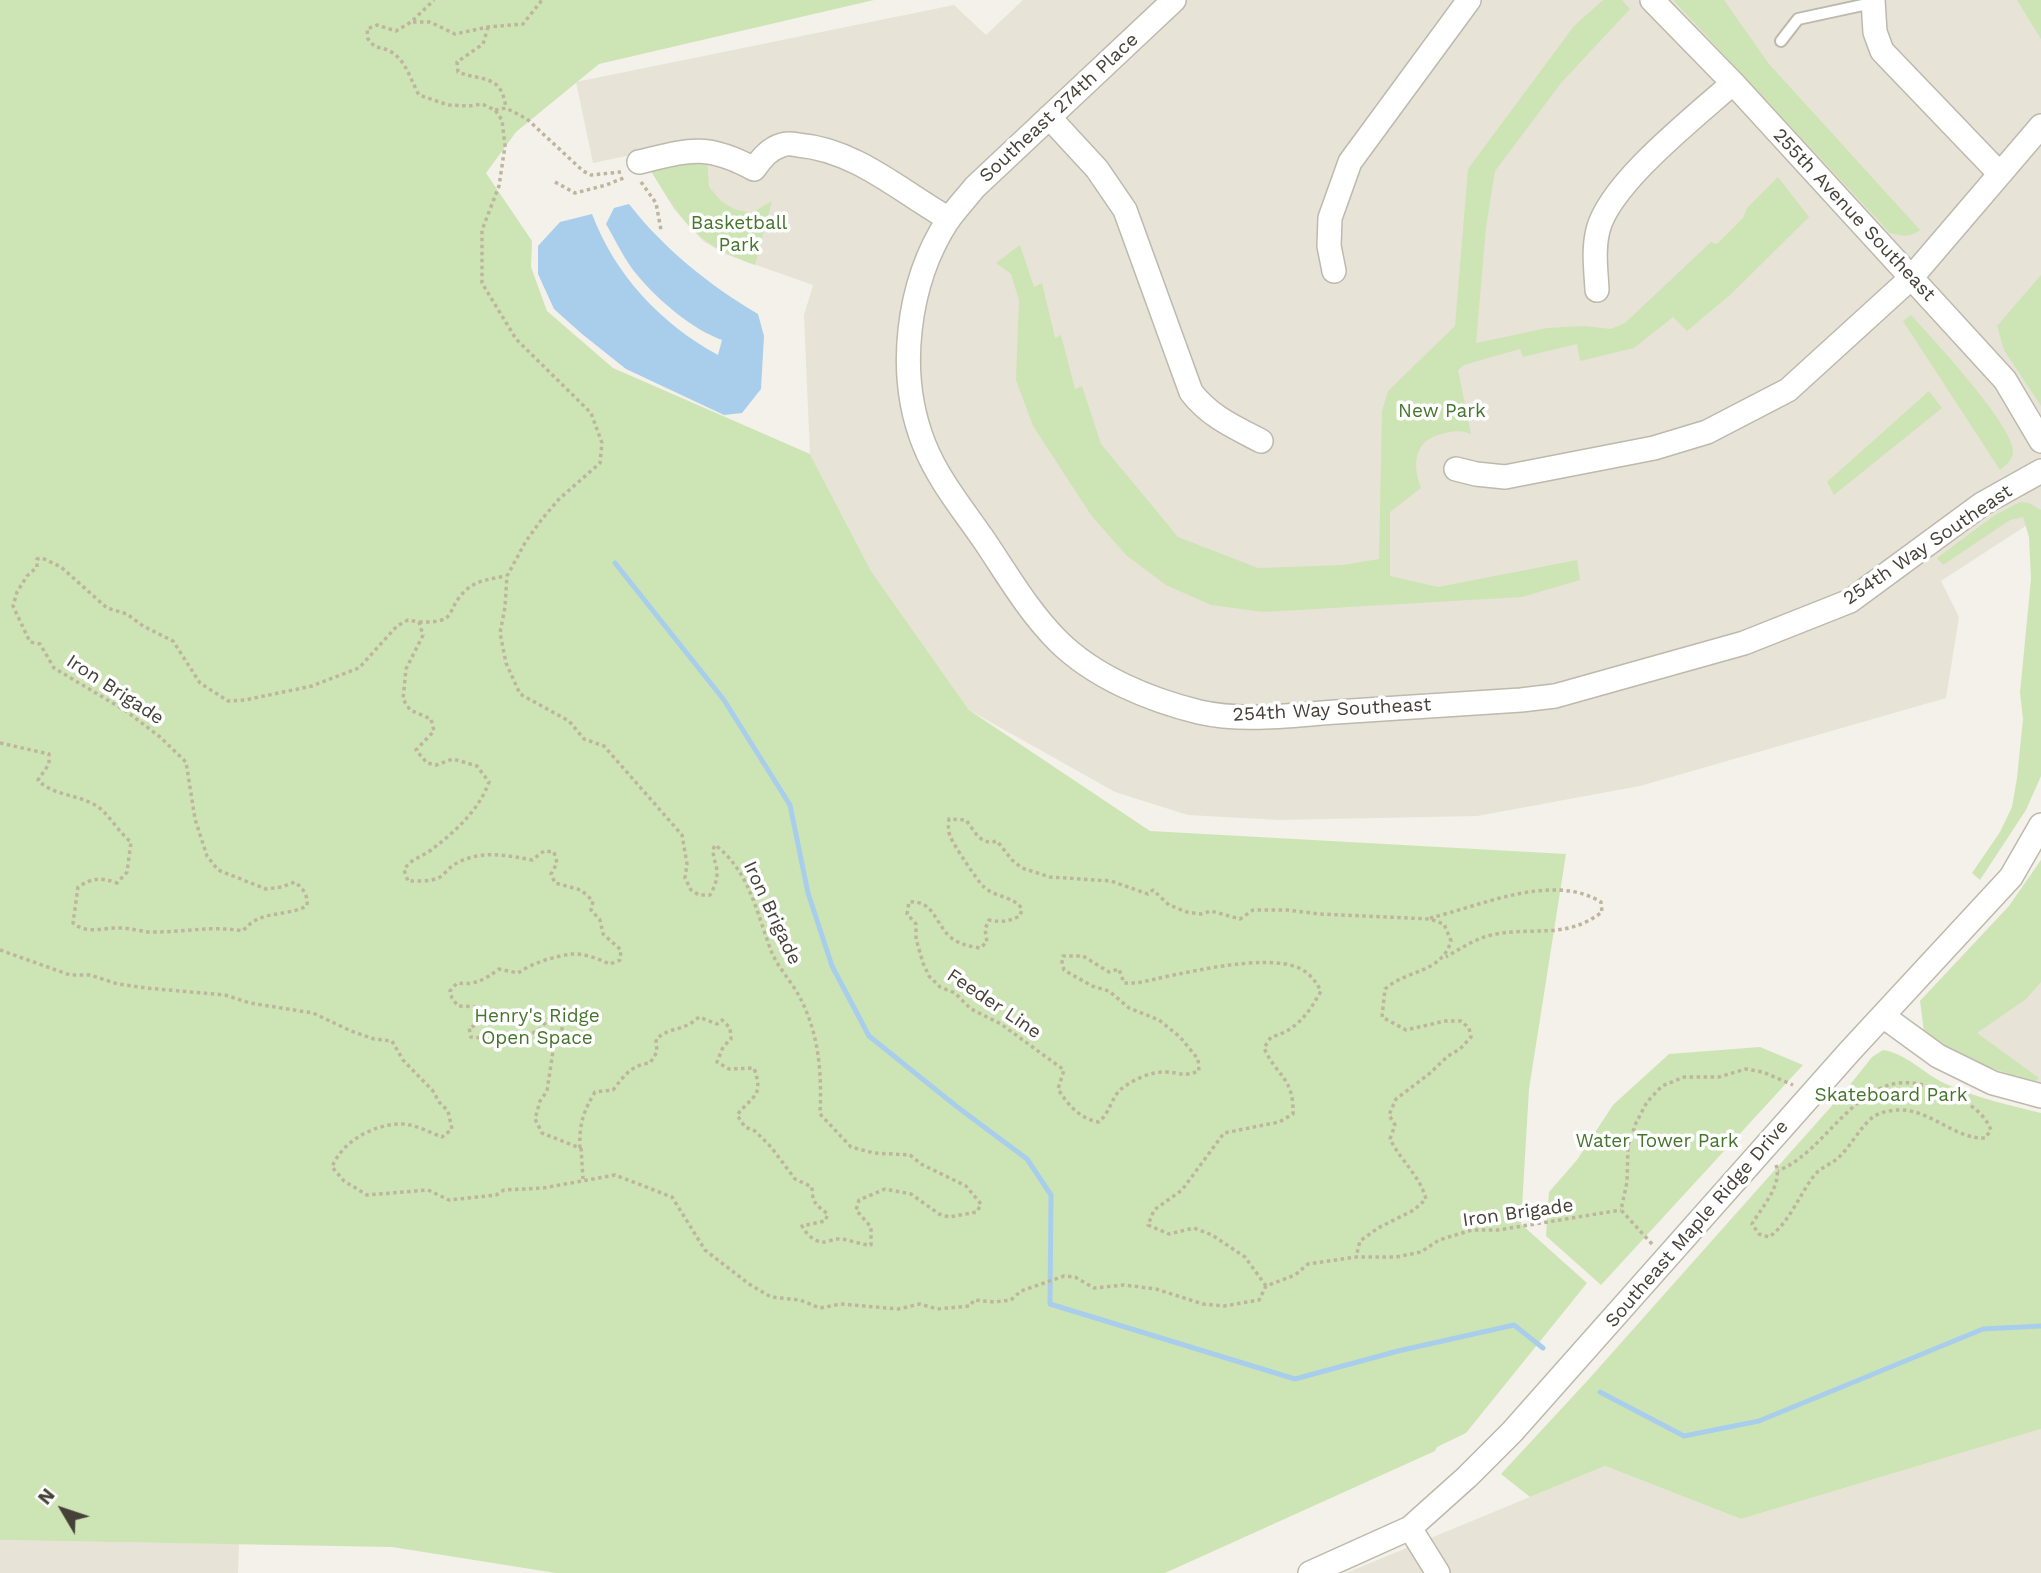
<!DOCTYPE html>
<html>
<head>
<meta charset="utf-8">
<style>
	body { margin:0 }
	#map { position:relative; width:2041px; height:1573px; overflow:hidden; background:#f3f1e9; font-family:"Work Sans",sans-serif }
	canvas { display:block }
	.north { position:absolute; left:28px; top:1475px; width:70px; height:70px; -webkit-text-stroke:5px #fff; paint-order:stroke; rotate:309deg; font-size:19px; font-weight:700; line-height:28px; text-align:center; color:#464138 }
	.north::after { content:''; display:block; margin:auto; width:24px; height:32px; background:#464138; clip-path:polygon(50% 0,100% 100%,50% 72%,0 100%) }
</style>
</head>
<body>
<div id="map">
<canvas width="2041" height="1573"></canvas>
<div class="north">N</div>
</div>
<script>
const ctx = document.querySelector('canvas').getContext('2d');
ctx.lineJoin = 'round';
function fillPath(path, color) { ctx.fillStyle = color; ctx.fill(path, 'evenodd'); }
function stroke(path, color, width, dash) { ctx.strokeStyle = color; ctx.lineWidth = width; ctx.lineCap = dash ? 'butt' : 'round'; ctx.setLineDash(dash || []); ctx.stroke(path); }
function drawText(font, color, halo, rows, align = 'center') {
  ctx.font = font + ' "Work Sans",sans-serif'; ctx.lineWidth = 7; ctx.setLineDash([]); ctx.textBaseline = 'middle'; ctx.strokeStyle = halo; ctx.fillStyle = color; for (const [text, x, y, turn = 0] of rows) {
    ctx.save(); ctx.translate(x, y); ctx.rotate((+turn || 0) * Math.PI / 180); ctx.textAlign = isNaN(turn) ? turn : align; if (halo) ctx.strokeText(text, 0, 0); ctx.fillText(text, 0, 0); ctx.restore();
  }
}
const residential = new Path2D(`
	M1023,0H2041V516L1941,581L1959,617L1946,698L1640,786L1477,816L1279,820L1188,815L1115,792L969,710L871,571L810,454L804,315L813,285L725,254L703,241L674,209L640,153L593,163L576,82L954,5L986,35Z
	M2041,860V1085L1976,1062L1920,1001L2009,906Z
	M2041,1429V1573H1346L1605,1466L1741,1519Z
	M0,1540L239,1544L238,1573H0Z`);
const green = new Path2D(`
	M0,0H874L599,64L516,132L486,173L532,241L531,267L547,311L613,368L810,454L871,571L969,710L1150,831L1566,854L1529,1089L1521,1224L1587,1283L1466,1433L1437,1447L1435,1451L1165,1573H556L392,1547L0,1540Z
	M1603,0H1622L1630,9L1561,83L1495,171L1486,227L1476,343L1547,328L1584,326L1611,329L1625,323L1711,242L1717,244L1743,218L1747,208L1778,177L1809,217L1731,294L1687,331L1673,317L1634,348L1580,361L1577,344L1523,357L1520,349L1464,365L1458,370L1471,434C1460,430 1453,431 1442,434C1414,440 1412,464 1421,488L1390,512V576L1438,587L1577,560L1580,580L1522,597L1263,612L1211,605L1166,585L1126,555L1091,515L1033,426L1016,380L1019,300L1011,274L996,263L1020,245L1034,287L1042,283L1055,338L1061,335L1075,389L1082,386L1101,444L1178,537L1258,568L1343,565L1379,559L1382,411L1388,391L1455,326L1468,169L1574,26Z
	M1673,0H1724L1769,64L1920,230C1909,238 1903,236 1890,233Z
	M2017,0H2041V39Z
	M707,160L709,187L721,201L734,209L751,213L772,201L755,265C695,244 683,223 651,171Z
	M2041,275V406L2004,350L1997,326Z
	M1911,315C1930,336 2017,429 2013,453C2012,461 2006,465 2000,470L1903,321Z
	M1929,391L1942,408L1834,495L1827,482Z
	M2020,502L2029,503L2041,510V776L2026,810L1980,880L1972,873L2000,832L2012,807L2017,778L2023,719L2020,693L2031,579L2029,537L2023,517L2010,520L1943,565L1937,558L1995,515Z
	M2041,860V982L2026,999L1977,1033L2039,1078L2034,1083C1996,1069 1956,1058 1924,1032L1920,1001L2009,906Z
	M1760,1047L1803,1065L1601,1285L1546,1236L1549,1192L1577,1160L1613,1105L1669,1054Z
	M1883,1050C1906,1053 1924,1074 1946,1084C1977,1098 2008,1105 2041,1113V1429L1741,1519L1605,1466L1530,1497L1501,1474L1588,1380L1845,1091L1872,1057Z`);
const water = new Path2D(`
	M629,204C664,249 709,285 758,314L764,336L761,389L742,413L724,415L626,369L582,334L554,309L538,274V246L560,222L592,214C615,275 661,324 718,355L722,340C692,329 659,301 638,276C625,261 616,241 606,224L614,208Z`);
const stream = new Path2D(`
	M615,563L724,700L790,805L808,893L832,966L869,1036L956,1106L1027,1159L1051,1195L1050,1304L1295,1379L1398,1351L1514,1325L1543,1348
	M1600,1392L1684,1436L1759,1421L1983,1329L2041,1326`);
const path = new Path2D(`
	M413,22H430L455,34L488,27L523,24L542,0
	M488,27L483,44L457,62L458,72C483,82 501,73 506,108
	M495,110L506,108L527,119L583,171L591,175L621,172
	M555,182L575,193L606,185L626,177
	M641,182L656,203L661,230
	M419,622C460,623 444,611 465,591C476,580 491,579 506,576
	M0,743L49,754V764L38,780C53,796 77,794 95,805C107,811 118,832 131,842L127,872L117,883C101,877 92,878 78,887L73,923C87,935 104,927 121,928C130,928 139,931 148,932C180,933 210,925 243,931C261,909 282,918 307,906C308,894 303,889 295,882L282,887L266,889L218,870L207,856L195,819L186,762L160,737L126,711L54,668L40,644L30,642L13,606L17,592L27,576L37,567V559L42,558L61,567L107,608L127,614L143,626L173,641L200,683L228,701L245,700L312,686L359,668L397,626L408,620L419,622L423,635L406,669L403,699L410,710L431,719L434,731L416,750L427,763L436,765L453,759L477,766L489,782C479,810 455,832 431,850C422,857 410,859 404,870L408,881C418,881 431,882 440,877C446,873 450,866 457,863C481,850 506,855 532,860L544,851L554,852L557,863L551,874L555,883L581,890L593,901L591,910L600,920L603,934L621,950L620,960L610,964C598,959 584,953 572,954C555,956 532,963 518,973L499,969C484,980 476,985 457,983L450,991L452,998L458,1006L480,1007L482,1013L476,1025L469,1028L471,1037C484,1039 526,1038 537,1031C545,1026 547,1017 557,1013L563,1020L562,1029L555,1038L547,1091L540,1101L535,1119L542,1133L580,1148C579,1125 583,1112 595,1092L613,1090C624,1076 631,1065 650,1063L657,1052L656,1039C673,1025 681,1033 699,1017L717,1024L722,1020L730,1028L731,1039L723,1047L717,1062L729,1069L754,1068C764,1097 753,1095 737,1115L745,1127L755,1131L771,1147L795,1179L812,1187C812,1203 816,1205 828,1214L825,1221L802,1226C806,1234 815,1243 825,1242C826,1242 835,1239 836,1239C848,1238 859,1245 871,1245V1227L856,1210L859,1200L885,1189L911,1194L939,1214L949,1217L977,1212L981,1204L966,1186L921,1164L910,1155L874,1153L851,1147L820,1114C822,1072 819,1032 798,994C790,980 778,967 772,953C757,915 750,871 715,845C710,854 717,863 717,873C717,881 714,888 710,895H699L691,890L685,878L687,864L682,835L604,746L584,739L569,721L520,694L506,663L500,633L505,607L507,576L526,541L542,519L559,499L600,463L602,443L591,413L516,339L482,283V230L499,186L505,146L502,120L495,110L482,104L469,106L448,105L419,95C407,73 404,50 375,47L368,39L367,29L377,25L396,31L411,22L434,0
	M1430,918C1481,906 1552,872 1601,902L1602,912C1567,939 1535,927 1496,934C1477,937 1462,948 1446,957
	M0,950L70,975H90L118,984L146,988L225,995L250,1003L313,1013L351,1031L374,1039L392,1041L403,1060L433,1091L439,1102L448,1111L452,1129L442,1137C429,1132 412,1123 399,1124C372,1125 342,1142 332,1167L344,1181L367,1195L428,1190L449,1200L496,1195L504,1190L543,1188L615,1175L672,1197L705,1250L749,1284L771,1297L800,1300L820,1308L841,1304L898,1309L920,1304L937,1309L970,1306L974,1300L994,1302L1011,1300L1021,1291L1064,1276L1075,1277L1094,1288L1124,1285L1156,1289L1203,1304L1224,1306L1259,1300L1266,1286L1295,1275L1308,1264L1356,1257H1396L1421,1252L1439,1240L1472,1230H1498L1621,1210
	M581,1148L583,1179
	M1776,1165C1783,1185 1761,1208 1752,1224L1759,1234L1769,1237C1789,1223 1799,1196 1813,1177C1820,1167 1830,1165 1838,1158C1851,1146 1861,1126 1873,1117C1880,1112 1891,1110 1899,1110C1930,1109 1954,1139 1985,1138L1991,1130C1984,1112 1968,1103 1952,1095C1936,1088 1916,1081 1899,1083C1860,1087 1830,1135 1801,1157C1794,1163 1786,1167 1778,1171
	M1652,1244L1621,1210L1627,1182L1628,1146L1636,1123L1647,1102L1662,1086L1684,1077H1719L1746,1069L1763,1072L1793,1085
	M1266,1286L1245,1257L1212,1235L1194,1228L1169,1234L1148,1225L1154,1210L1182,1190L1224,1133L1279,1122L1293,1114C1294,1077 1277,1077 1264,1048L1271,1037C1296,1031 1309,1013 1321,991C1316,982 1310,973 1299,968C1264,952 1176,975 1137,983H1124L1119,969L1109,972L1083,956H1063L1062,962L1064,970L1092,986L1109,991L1129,1008L1159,1020L1180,1037L1198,1059L1199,1071C1183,1077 1182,1073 1167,1072C1151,1071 1132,1080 1120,1090C1111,1099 1110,1112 1099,1122C1080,1119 1068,1105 1058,1089L1064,1070L1001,1024L971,1009L955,993L940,987L929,976L923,963L916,939V924L907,914L909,902C933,900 935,922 949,936C958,944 968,946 980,948L987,942L985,929L989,920C1002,923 1009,921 1020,916L1022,909C1014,896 996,898 984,887C978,882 953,844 950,836C948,830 948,825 949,819L966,820C975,832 981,846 997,841L1012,860L1022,868L1050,877L1111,881L1148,894L1153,890L1169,905L1187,912L1201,914L1211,911L1240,919L1253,910H1287L1320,914L1430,919L1444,924L1451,941C1441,974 1407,969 1385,989L1382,1017L1406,1030L1445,1021H1461L1469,1028L1471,1037L1460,1049L1448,1056L1429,1074L1396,1099L1389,1115L1395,1125L1390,1139C1401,1161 1420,1176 1426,1199L1414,1210L1378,1228L1360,1241L1356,1257`);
const lane = new Path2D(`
	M1781,41L1798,19L1872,3`);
const street = new Path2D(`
	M1174,0L975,187C966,198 956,209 948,220C907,283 896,374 924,444C938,480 965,512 986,543C1008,576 1029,612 1058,641C1094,677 1150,700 1199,712C1243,722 1291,715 1336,712C1398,708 1459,704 1521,700L1555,696L1744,643L1850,601L1982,504L2041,471
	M1652,0L1733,83L2005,380L2041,441
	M1873,0L1875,32L1882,51L2000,174
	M1049,117L1097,169L1125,210L1191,392C1209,416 1234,427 1261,441
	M639,162C689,150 706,143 754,169C762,158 769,149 782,145C787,143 793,144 798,145C856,150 900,191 949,219
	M1334,271L1329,246L1330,218L1350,162L1469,0
	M1597,290C1596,270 1593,250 1598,230C1610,183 1695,117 1733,83
	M1456,469L1476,474L1505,477L1654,448L1707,432L1788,390L1911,278L2041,126
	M1883,1016L1938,1056L1993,1083L2041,1096
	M1410,1528L1438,1573
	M1310,1573L1410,1528L1467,1477L1512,1432L1850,1051L2011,877L2041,825`);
const streetNames = [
	["Southeast 274th Place",1059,108,-43],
	["255th Avenue Southeast",1854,215,47],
	["254th Way Southeast",1928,545,-34],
	["Iron Brigade",115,690,33],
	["254th Way Southeast",1332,710,-3],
	["Iron Brigade",772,913,65],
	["Feeder Line",994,1004,34],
	["Iron Brigade",1518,1213,-8],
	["Southeast Maple Ridge Drive",1697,1224,-49]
];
const parkNames = [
	["Basketball",739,223],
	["Park",739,245],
	["New Park",1442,411],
	["Henry's Ridge",537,1016],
	["Open Space",537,1038],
	["Skateboard Park",1891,1095],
	["Water Tower Park",1657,1141]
];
fillPath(residential, '#e7e3d7');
fillPath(green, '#cde5b4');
fillPath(water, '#a9ceec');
stroke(stream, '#a9ceec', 5);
stroke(lane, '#beb9ac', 14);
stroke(street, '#beb9ac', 26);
stroke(path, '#bfb59e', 3.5, [3.5, 3.5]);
stroke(lane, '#fff', 10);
stroke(street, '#fff', 23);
drawText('19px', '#464138', '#fff', streetNames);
drawText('19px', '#46752e', '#fff', parkNames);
</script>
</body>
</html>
